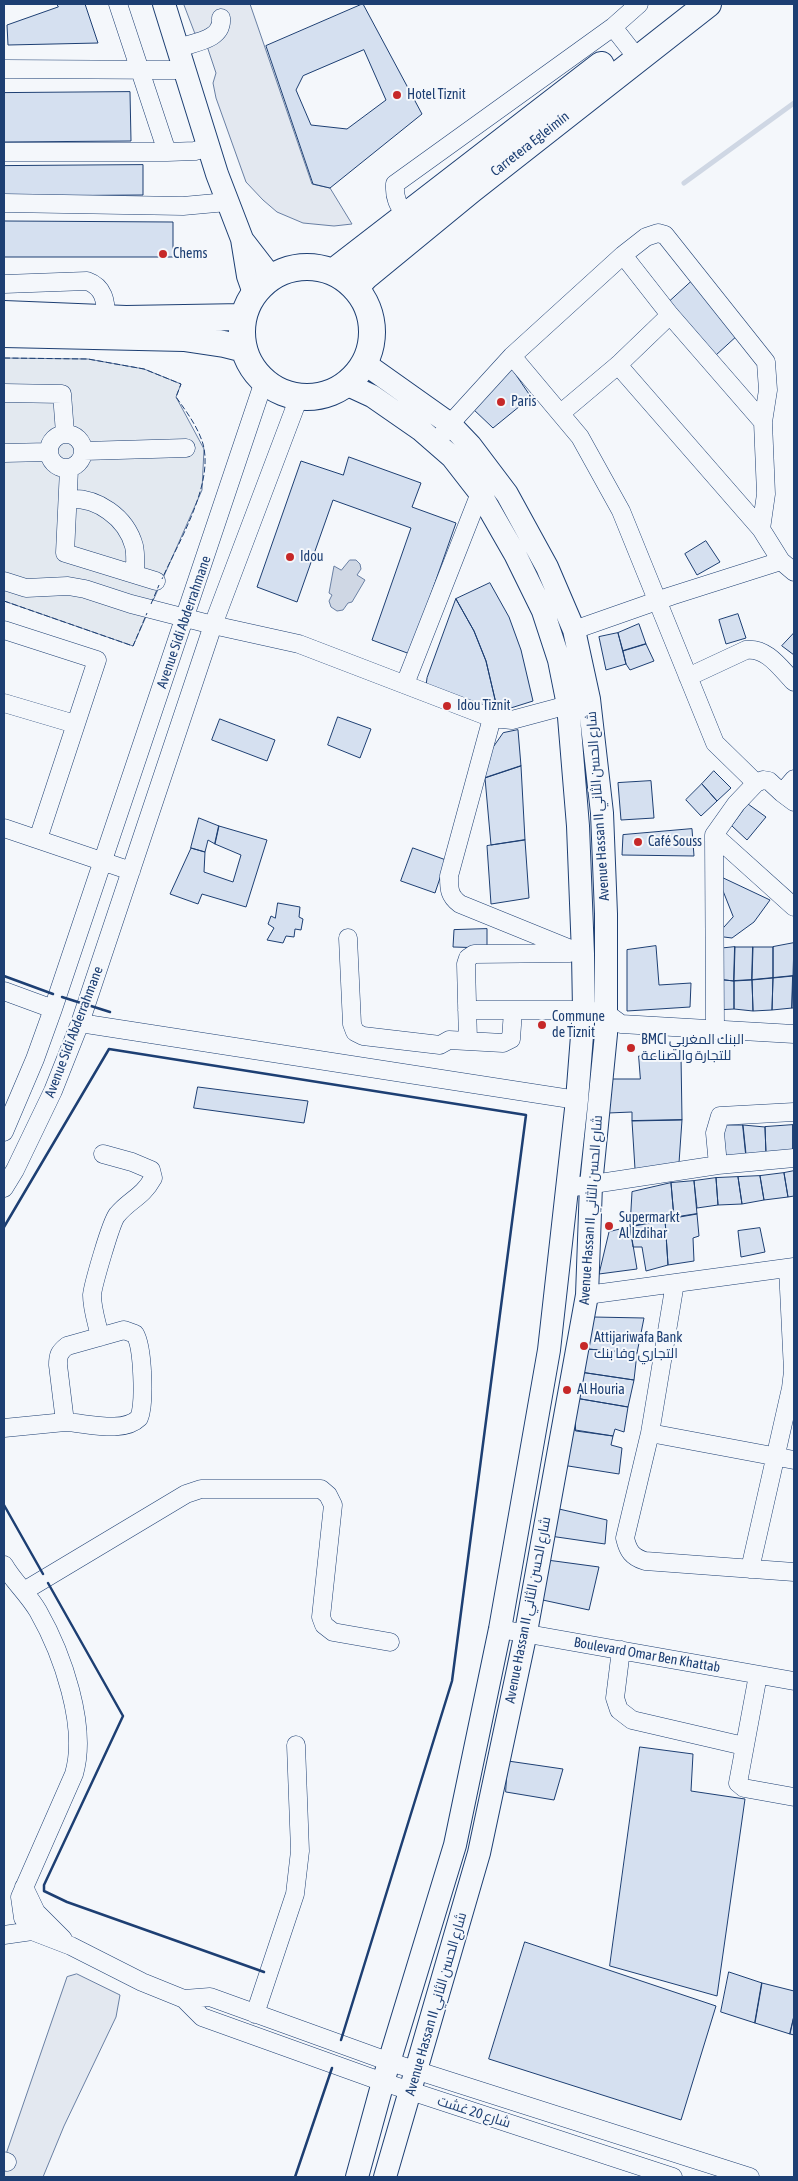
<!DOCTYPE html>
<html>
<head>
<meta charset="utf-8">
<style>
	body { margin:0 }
	#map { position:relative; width:798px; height:2181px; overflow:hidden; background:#f4f7fb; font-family:"Asap Condensed",sans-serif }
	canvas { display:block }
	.frame { position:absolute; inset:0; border:5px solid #1d3f73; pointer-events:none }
</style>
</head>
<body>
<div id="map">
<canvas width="798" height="2181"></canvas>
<div class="frame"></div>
</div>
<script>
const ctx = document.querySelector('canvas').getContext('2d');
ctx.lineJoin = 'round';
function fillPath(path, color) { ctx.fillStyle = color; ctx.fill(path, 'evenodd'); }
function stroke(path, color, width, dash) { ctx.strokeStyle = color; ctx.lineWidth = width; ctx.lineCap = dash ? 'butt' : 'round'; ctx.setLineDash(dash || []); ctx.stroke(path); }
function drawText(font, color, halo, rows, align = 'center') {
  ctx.font = font + ' "Asap Condensed",Cairo,sans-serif'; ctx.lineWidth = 4; ctx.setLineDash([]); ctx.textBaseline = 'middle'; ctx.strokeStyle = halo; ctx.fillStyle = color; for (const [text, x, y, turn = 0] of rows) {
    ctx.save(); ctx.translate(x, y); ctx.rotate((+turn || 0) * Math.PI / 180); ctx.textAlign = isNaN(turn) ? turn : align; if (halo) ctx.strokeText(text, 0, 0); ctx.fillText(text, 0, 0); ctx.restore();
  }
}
const green = new Path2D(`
	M4,358L88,359L144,369L181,384L176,397L204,449L202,490L133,646L4,601Z`);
const parking = new Path2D(`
	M184,4H250L312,184L330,188L352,224L334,226L303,223L277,212L263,200L246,182L216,98L213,83L216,73L204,37L195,33Z
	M77,1974L120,1995L116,2017L64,2126L43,2177H4V2160L67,1977Z`);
const water = new Path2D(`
	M350,560H356L360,564L361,569L357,575L365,580L352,602L348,603L343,610L337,611L331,607L329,601L332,595L329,593L334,566L341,570Z`);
const stream = new Path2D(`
	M684,183L794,103`);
const building = new Path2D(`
	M57,4H85L98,43L8,45L7,25L58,7Z
	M363,4L422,114L330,188L313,184L266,46ZM364,50L386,100L347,129L311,125L296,90L303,76Z
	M130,92L131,141L4,142V93Z
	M143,165V195L4,196V166Z
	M4,221L173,222V257H4Z
	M692,281L739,334L716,355L669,302Z
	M512,369L531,397L493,428L472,408Z
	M349,457L421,483L412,507L456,523L410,654L372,640L411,528L333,500L297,602L257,587L301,461L343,475Z
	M706,541L720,562L697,575L685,554Z
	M490,583L509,617L521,650L533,701L498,712L486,661L474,631L456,599Z
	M456,599L474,631L486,661L498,712L426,686L427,678Z
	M738,614L746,638L726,644L719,620Z
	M639,624L646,644L623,651L618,633Z
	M618,633L626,664L606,670L599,637Z
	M794,633V655L782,646Z
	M646,644L654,661L630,670L626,664L623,651Z
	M338,717L371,729L360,758L328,745Z
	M220,719L275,740L267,761L212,740Z
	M518,730L521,766L485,778L489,753L503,733Z
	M521,766L525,840L491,845L485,778Z
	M714,771L731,788L717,801L702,784Z
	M651,781L654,818L621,820L618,783Z
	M702,784L717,801L701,816L686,800Z
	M748,804L766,817L747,840L732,826Z
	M199,818L219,826L215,844L208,840L205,852L191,848Z
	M219,826L267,840L246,907L202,894L198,904L170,894L191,848L205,852L204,872L233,882L241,855L215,844Z
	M692,829L694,856L622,855L623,835Z
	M525,840L529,898L491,904L487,846Z
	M413,848L446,860L435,893L401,881Z
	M717,875L770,900L754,922L732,938L716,936L733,917Z
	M278,903L300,907L299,917L303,919L301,930L295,929L294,937L286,936L283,943L267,940L274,928L268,924L271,916L275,918Z
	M487,929V948L453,947L454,930Z
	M794,943L793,976L773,978V947Z
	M656,946L659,985L691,983L690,1007L627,1011V950Z
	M735,947H753L752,980L734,981Z
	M735,947L734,981L716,979V949Z
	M753,947H773V978L752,980Z
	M793,976H794V1008H792Z
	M793,976L792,1008L772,1010L773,978Z
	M773,978L772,1010L753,1011L752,980Z
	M716,979L734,981V1009L716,1010Z
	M752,980L753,1011L734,1009V981Z
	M639,1056H681L682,1120L632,1121V1112L608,1113V1079H640Z
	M198,1087L308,1101L304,1123L194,1108Z
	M682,1120L679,1163L635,1169L632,1121Z
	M723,1125H743L746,1154L724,1157Z
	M743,1125L765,1127L766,1154H746Z
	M793,1125H794V1152H793Z
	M793,1125V1152L766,1154L765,1127Z
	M794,1171V1196L788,1197L784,1173Z
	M784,1173L788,1197L764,1200L760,1176Z
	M760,1176L764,1200L742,1204L738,1177Z
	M738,1177L742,1204L718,1205L716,1178Z
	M716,1178L718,1205L697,1208L694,1181Z
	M694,1181L697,1214L674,1218L671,1183Z
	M671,1183L674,1218L630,1227L632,1192Z
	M697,1214L699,1236L693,1238L694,1261L668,1265L665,1219Z
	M665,1219L668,1265L646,1271L642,1247H633L630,1227Z
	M630,1227L637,1269L599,1274L609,1232Z
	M760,1228L765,1252L741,1257L738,1231Z
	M593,1317L644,1318L637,1353L587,1349Z
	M587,1349L637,1353L634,1380L580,1372Z
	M580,1372L634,1380L628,1407L575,1398Z
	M575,1398L628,1407L624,1432L615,1429L613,1436L576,1431Z
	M569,1429L613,1436L611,1445L622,1448L619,1474L562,1465Z
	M559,1509L607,1520L605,1544L550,1536Z
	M547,1560L599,1567L589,1610L538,1599Z
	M640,1747L693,1754L691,1791L745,1799L717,1996L610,1966Z
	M508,1761L563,1769L554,1800L506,1792Z
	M525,1942L716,2006L681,2120L489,2059Z
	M729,1972L762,1983L755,2023L721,2012Z
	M762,1983L794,1991V2016L790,2034L755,2023Z
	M794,2016V2035L790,2034Z`);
const minor = new Path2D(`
	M118,4L167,152L195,151L209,147
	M613,27L638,59
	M178,48C195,42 223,40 221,18
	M4,69L185,70
	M4,152H167
	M4,203L183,206L227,202
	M406,216C398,205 394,198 395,184L613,27L639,4
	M623,255L670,315L763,422
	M4,284L87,281C104,287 106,301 106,318
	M512,356L580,437L621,511L715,743L756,783
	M618,365L761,529L781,561L794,572
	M4,393L62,394L65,433
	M561,413L618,365L670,315
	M49 451a17 17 0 1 1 34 0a17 17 0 1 1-34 0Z
	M443,434L450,424L512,356L623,255L646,237L658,233L665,235L766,362L768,390L763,422L766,494L761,529
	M84,451L186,448
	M4,453L48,452
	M69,469L65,553L156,581
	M68,499C97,497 126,517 134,546C136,555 135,565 135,574
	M4,581L26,588L68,586L85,589L131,604L213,625L299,644L492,718L512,720L568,705
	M4,630L97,660L38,839
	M574,630L671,596L781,561
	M688,677L746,650C767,647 781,669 794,682
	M405,684L480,493
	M4,703L75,724
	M492,718L449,876C449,889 449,896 460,904L583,954
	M794,779L782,793L794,802
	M4,828L131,871
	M714,835L794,907
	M348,938L352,1024L355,1032L363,1036L440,1045L449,1040L503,1043L511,1039L513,1011
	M4,991L53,1009
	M467,1010H584L606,1013L621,1024L794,1034
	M80,1023L577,1100
	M715,1030L714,835L736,804L756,783L763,780L769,781L782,793
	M468,1041L466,964L468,958L474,954L570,953
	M4,1132L35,1059L53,1009L264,381
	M718,1165L715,1133L720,1116L794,1112
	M4,1188L15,1170L53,1091L80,1023L213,625L299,397
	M567,1188L718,1165L794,1158
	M675,1283L650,1433L625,1538C628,1551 632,1557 645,1561L794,1572
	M587,1295L794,1267
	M100,1337C97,1323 92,1309 92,1295C93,1285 111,1222 117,1215C130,1199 142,1198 153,1178L151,1170L132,1162L103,1154
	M4,1428L65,1422L58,1365C58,1356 59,1352 67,1346L124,1330L135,1334C143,1347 145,1404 139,1418C123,1434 87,1423 65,1422
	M650,1433L794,1460
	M4,1565C13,1581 28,1594 38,1611C62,1653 88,1726 74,1774L20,1897L23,1918L32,1931L71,1946L142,1982L184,1999L202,2017L383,2082L673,2177
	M750,1569L791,1388L793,1371L788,1268
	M24,1591L186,1494L201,1489H321L328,1495L333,1505L321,1617L324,1625L333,1632L390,1642
	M500,1629L794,1681
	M621,1650L615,1698L619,1710L632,1720L744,1746
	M758,1675L738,1783L744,1788L794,1797
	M24,1887L36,1912L63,1939
	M4,1935L32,1931
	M184,1999L210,1997L390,2062L750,2177
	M255,2014L295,1894L300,1851L296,1745
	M4,2161L7,2162`);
const major = new Path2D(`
	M164,4L217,174L242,239L248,276L254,293
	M244,242L271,277
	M364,363L450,424L470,445L507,494L547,567L574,630L589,699L602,813L606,914V1034L591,1185L587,1295L526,1632L479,1853L385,2177
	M346,384L372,396L421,430L452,457L480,493L515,554L543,611L559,660L568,705L578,826L583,954L584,1010L577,1100L549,1350L500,1629L455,1845L383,2082L357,2177`);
const highway = new Path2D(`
	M242 332a65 65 0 1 1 130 0a65 65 0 1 1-130 0Z
	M333,272L601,65
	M355,288L365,277L471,190L708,4
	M4,314L126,319L243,317
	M4,334L184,338L224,344L244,349`);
const fence = new Path2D(`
	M4,358L88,359L144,369L181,384L176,397C186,411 198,427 203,444C214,484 179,541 162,579
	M4,601L133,646L147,613
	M151,604L159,585`);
const wall = new Path2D(`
	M4,976L53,994
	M62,997L81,1003
	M91,1006L110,1012
	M4,1227L109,1049L526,1115L452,1681L341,2040
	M4,1505L43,1574
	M48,1583L123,1716L44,1885V1891L67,1902L264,1972
	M295,2177L332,2068`);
const markers = [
	[397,95,5,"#c62828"],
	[163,254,5,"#c62828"],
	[501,402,5,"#c62828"],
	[290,557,5,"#c62828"],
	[447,706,5,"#c62828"],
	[638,842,5,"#c62828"],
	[542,1025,5,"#c62828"],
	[631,1048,5,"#c62828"],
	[609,1226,5,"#c62828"],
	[584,1346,5,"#c62828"],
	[567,1390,5,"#c62828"]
];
const poiNames = [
	["Hotel Tiznit",407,95],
	["Chems",173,254],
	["Paris",511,402],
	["Idou",300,557],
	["Idou Tiznit",457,706],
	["Café Souss",648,842],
	["Commune",552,1017],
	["de Tiznit",552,1033],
	["BMCI البنك المغربي",641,1040],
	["للتجارة والصناعة",641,1056],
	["Supermarkt",619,1218],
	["Al Izdihar",619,1234],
	["Attijariwafa Bank",594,1338],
	["التجاري وفا بنك",594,1354],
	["Al Houria",577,1390]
];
const streetNames = [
	["Carretera Egleimín",530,144,-38],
	["Avenue Sidi Abderrahmane",184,622,-71],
	["Avenue Hassan II شارع الحسن الثاني",598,806,-94],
	["Avenue Sidi Abderrahmane",74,1032,-69],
	["Avenue Hassan II شارع الحسن الثاني",591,1210,-86],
	["Avenue Hassan II شارع الحسن الثاني",528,1610,-79],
	["Boulevard Omar Ben Khattab",647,1655,10],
	["Avenue Hassan II شارع الحسن الثاني",436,2004,-74],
	["شارع 20 غشت",474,2112,18]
];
fillPath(green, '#e3e9f0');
stroke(green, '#687fa3', 1);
fillPath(parking, '#e3e8f0');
stroke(parking, '#687fa3', 1);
fillPath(water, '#cfd7e4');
stroke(water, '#687fa3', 1);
stroke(stream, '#cfd7e4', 5);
fillPath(building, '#d5e0f0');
stroke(building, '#1d3f73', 1);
stroke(minor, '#1d3f73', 19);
stroke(major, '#1d3f73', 24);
stroke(highway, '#1d3f73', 28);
stroke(minor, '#f4f7fb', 18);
stroke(major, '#f4f7fb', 22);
stroke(highway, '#f4f7fb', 26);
stroke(fence, '#1d3f73', 1, [6, 2.5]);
stroke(wall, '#1d3f73', 2.5);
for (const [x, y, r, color] of markers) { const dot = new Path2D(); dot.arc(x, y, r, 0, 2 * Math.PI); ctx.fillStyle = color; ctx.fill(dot); stroke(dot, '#f4f7fb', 2); }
drawText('14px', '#1d3f73', '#f4f7fb', poiNames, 'left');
drawText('14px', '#1d3f73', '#f4f7fb', streetNames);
</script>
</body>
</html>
